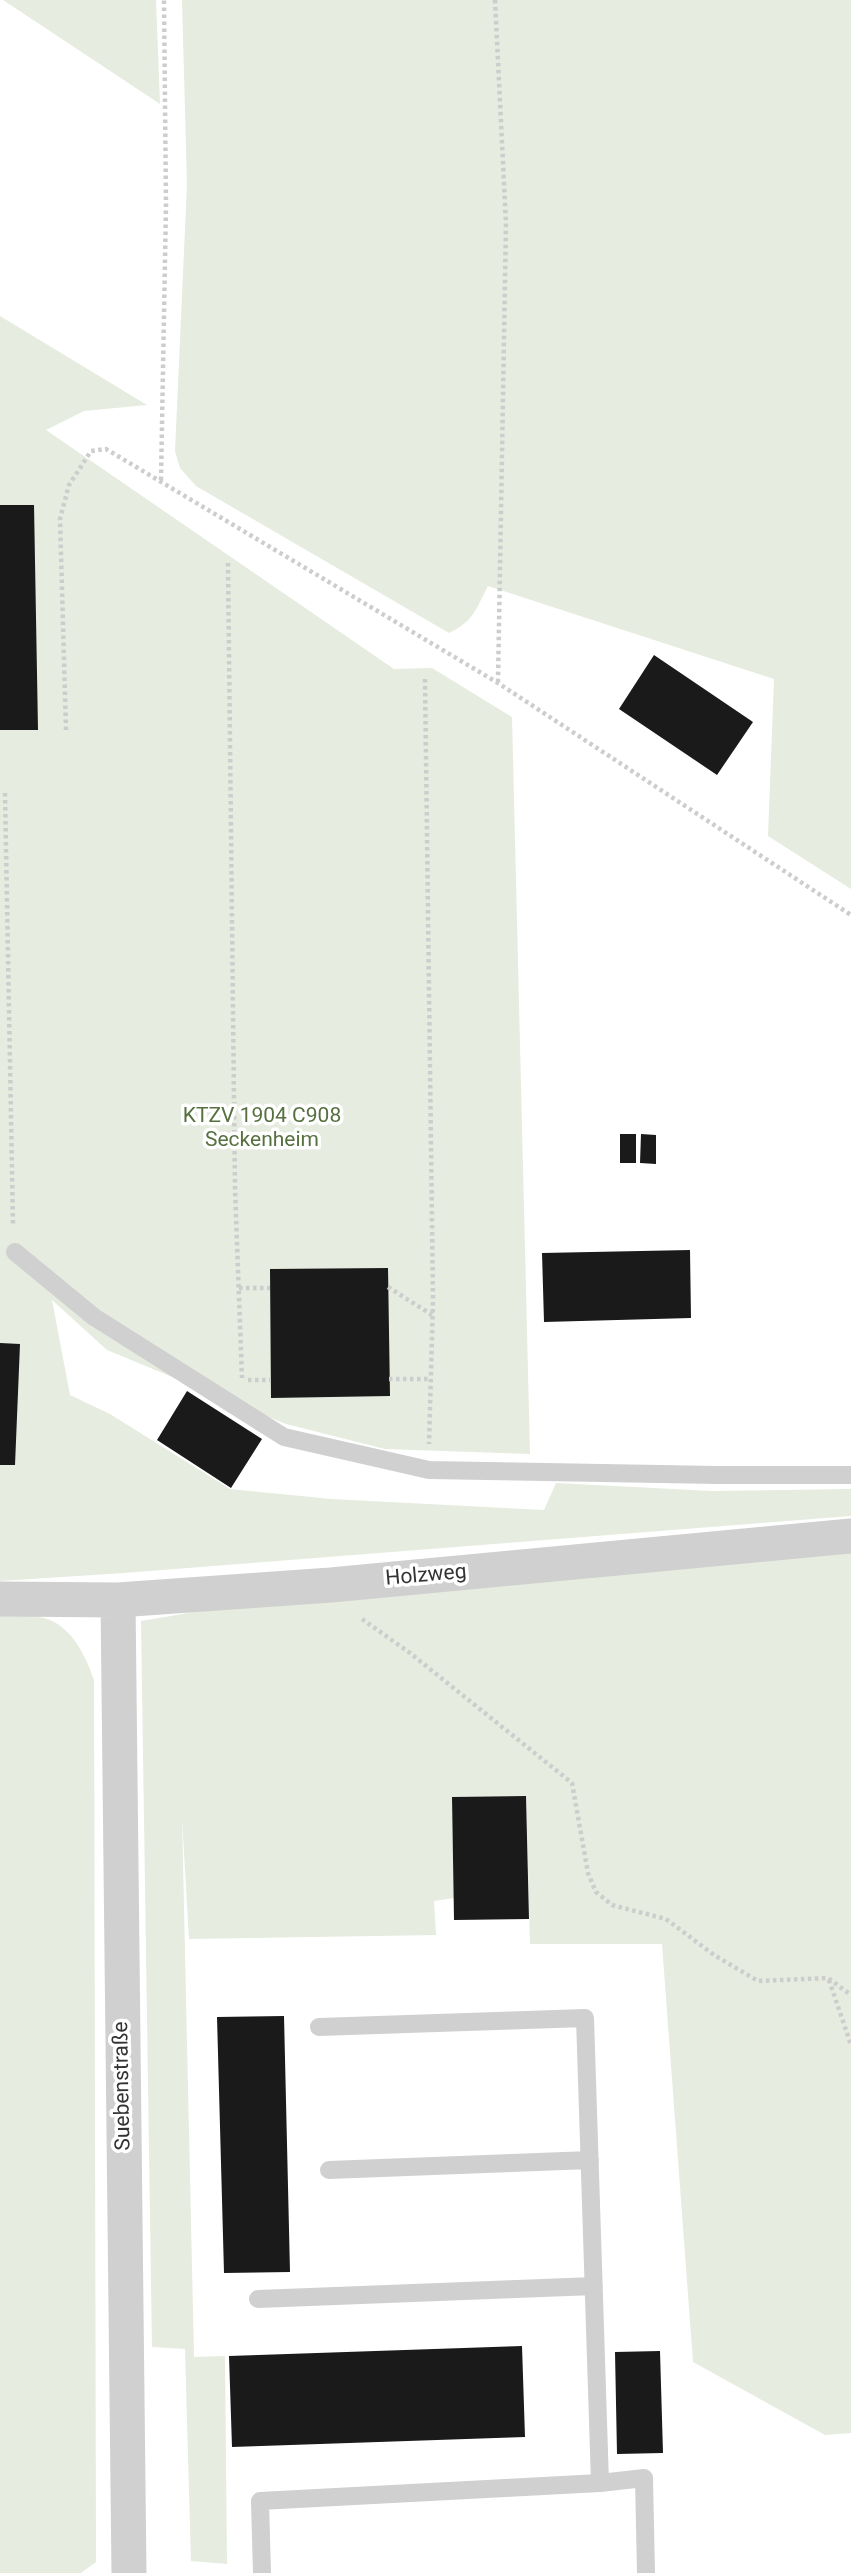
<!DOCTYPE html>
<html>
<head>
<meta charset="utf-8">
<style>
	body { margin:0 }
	canvas { display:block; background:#fff }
</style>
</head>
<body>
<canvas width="851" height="2573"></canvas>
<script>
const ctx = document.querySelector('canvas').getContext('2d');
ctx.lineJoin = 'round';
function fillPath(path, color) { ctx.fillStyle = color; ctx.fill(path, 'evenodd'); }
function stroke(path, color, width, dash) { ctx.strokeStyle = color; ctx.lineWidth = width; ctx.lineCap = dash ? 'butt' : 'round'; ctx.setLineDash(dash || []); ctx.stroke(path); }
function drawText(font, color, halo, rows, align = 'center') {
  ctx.font = font + ' Roboto,sans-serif'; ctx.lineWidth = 7; ctx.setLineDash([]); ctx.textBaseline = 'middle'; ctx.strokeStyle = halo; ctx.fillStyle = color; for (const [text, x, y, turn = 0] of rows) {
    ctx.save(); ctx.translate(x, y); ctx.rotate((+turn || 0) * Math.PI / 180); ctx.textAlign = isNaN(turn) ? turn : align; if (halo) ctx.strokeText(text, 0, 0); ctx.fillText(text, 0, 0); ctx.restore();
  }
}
const green = new Path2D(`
	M3,0H156L160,104Z
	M182,0H851V889L768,836L774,679L488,586C476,609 474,621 449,633L196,486L180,468L175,451L187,185Z
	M0,316L147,405L84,411L46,430L394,669L432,668L512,717L530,1454L385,1449L286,1424L107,1350L52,1300L70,1395L110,1414L230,1489L331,1499L544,1510L556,1483L712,1491L851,1489V1516L124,1573L0,1581Z
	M851,1552V2433L825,2435L693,2362L662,1944H530L526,1796L452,1797L454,1898L434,1901L436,1935L189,1939L182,1818L194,2357L225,2356L227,2564L191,2561L185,2349L152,2347L141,1621L313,1592Z
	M17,1614C26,1615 35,1616 44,1618C71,1625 86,1656 94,1680L96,2562L81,2573H0V1615Z`);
const building = new Path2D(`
	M0,505H34L38,730H0Z
	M654,655L753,722L717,775L619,709Z
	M620,1134H636V1163H620Z
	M641,1134L656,1135V1164L640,1163Z
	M690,1250L691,1318L544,1322L542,1253Z
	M388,1268L390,1396L271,1398L270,1269Z
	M0,1343L20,1344L15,1465H0Z
	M187,1391L262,1439L231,1488L157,1440Z
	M526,1796L529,1919L454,1920L452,1797Z
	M284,2016L290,2272L224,2273L217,2017Z
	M522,2346L525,2437L232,2447L229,2356Z
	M660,2351L663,2453L617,2454L615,2352Z`);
const path = new Path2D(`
	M495,0L506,224L498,682
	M161,480L166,205L164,0
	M228,563L235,1189L242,1378
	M425,679L433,1301L429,1444
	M66,730L60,519L69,485L91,451L106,449L498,683L851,915
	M5,793L13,1226
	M388,1287L432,1315
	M239,1288H270
	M389,1379H430
	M248,1380H271
	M362,1619L410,1653L572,1783L588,1873L596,1892L612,1905L666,1919L714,1955L758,1981L828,1978L851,1995
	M829,1980L851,2045`);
const lane = new Path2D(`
	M15,1252L94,1317L284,1437L429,1470L718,1475H851
	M319,2027L585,2018L600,2483
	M329,2170L590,2160
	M258,2299L594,2286
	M262,2573L260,2501L600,2483L644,2478L646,2573`);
const street = new Path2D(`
	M0,1599L118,1600L331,1585L851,1536
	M118,1600L129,2573`);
const parkNames = [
	["KTZV 1904 C908",262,1117],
	["Seckenheim",262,1141]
];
const streetNames = [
	["Holzweg",426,1576,-5],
	["Suebenstraße",123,2086,-91]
];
fillPath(green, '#e6ecdf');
fillPath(building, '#1a1a1a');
stroke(path, '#cdcdcd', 4.5, [3.5, 3.5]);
stroke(lane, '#d0d0d0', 18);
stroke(street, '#d0d0d0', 35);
drawText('21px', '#56703f', '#fff', parkNames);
drawText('21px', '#333', '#fff', streetNames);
</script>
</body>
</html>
